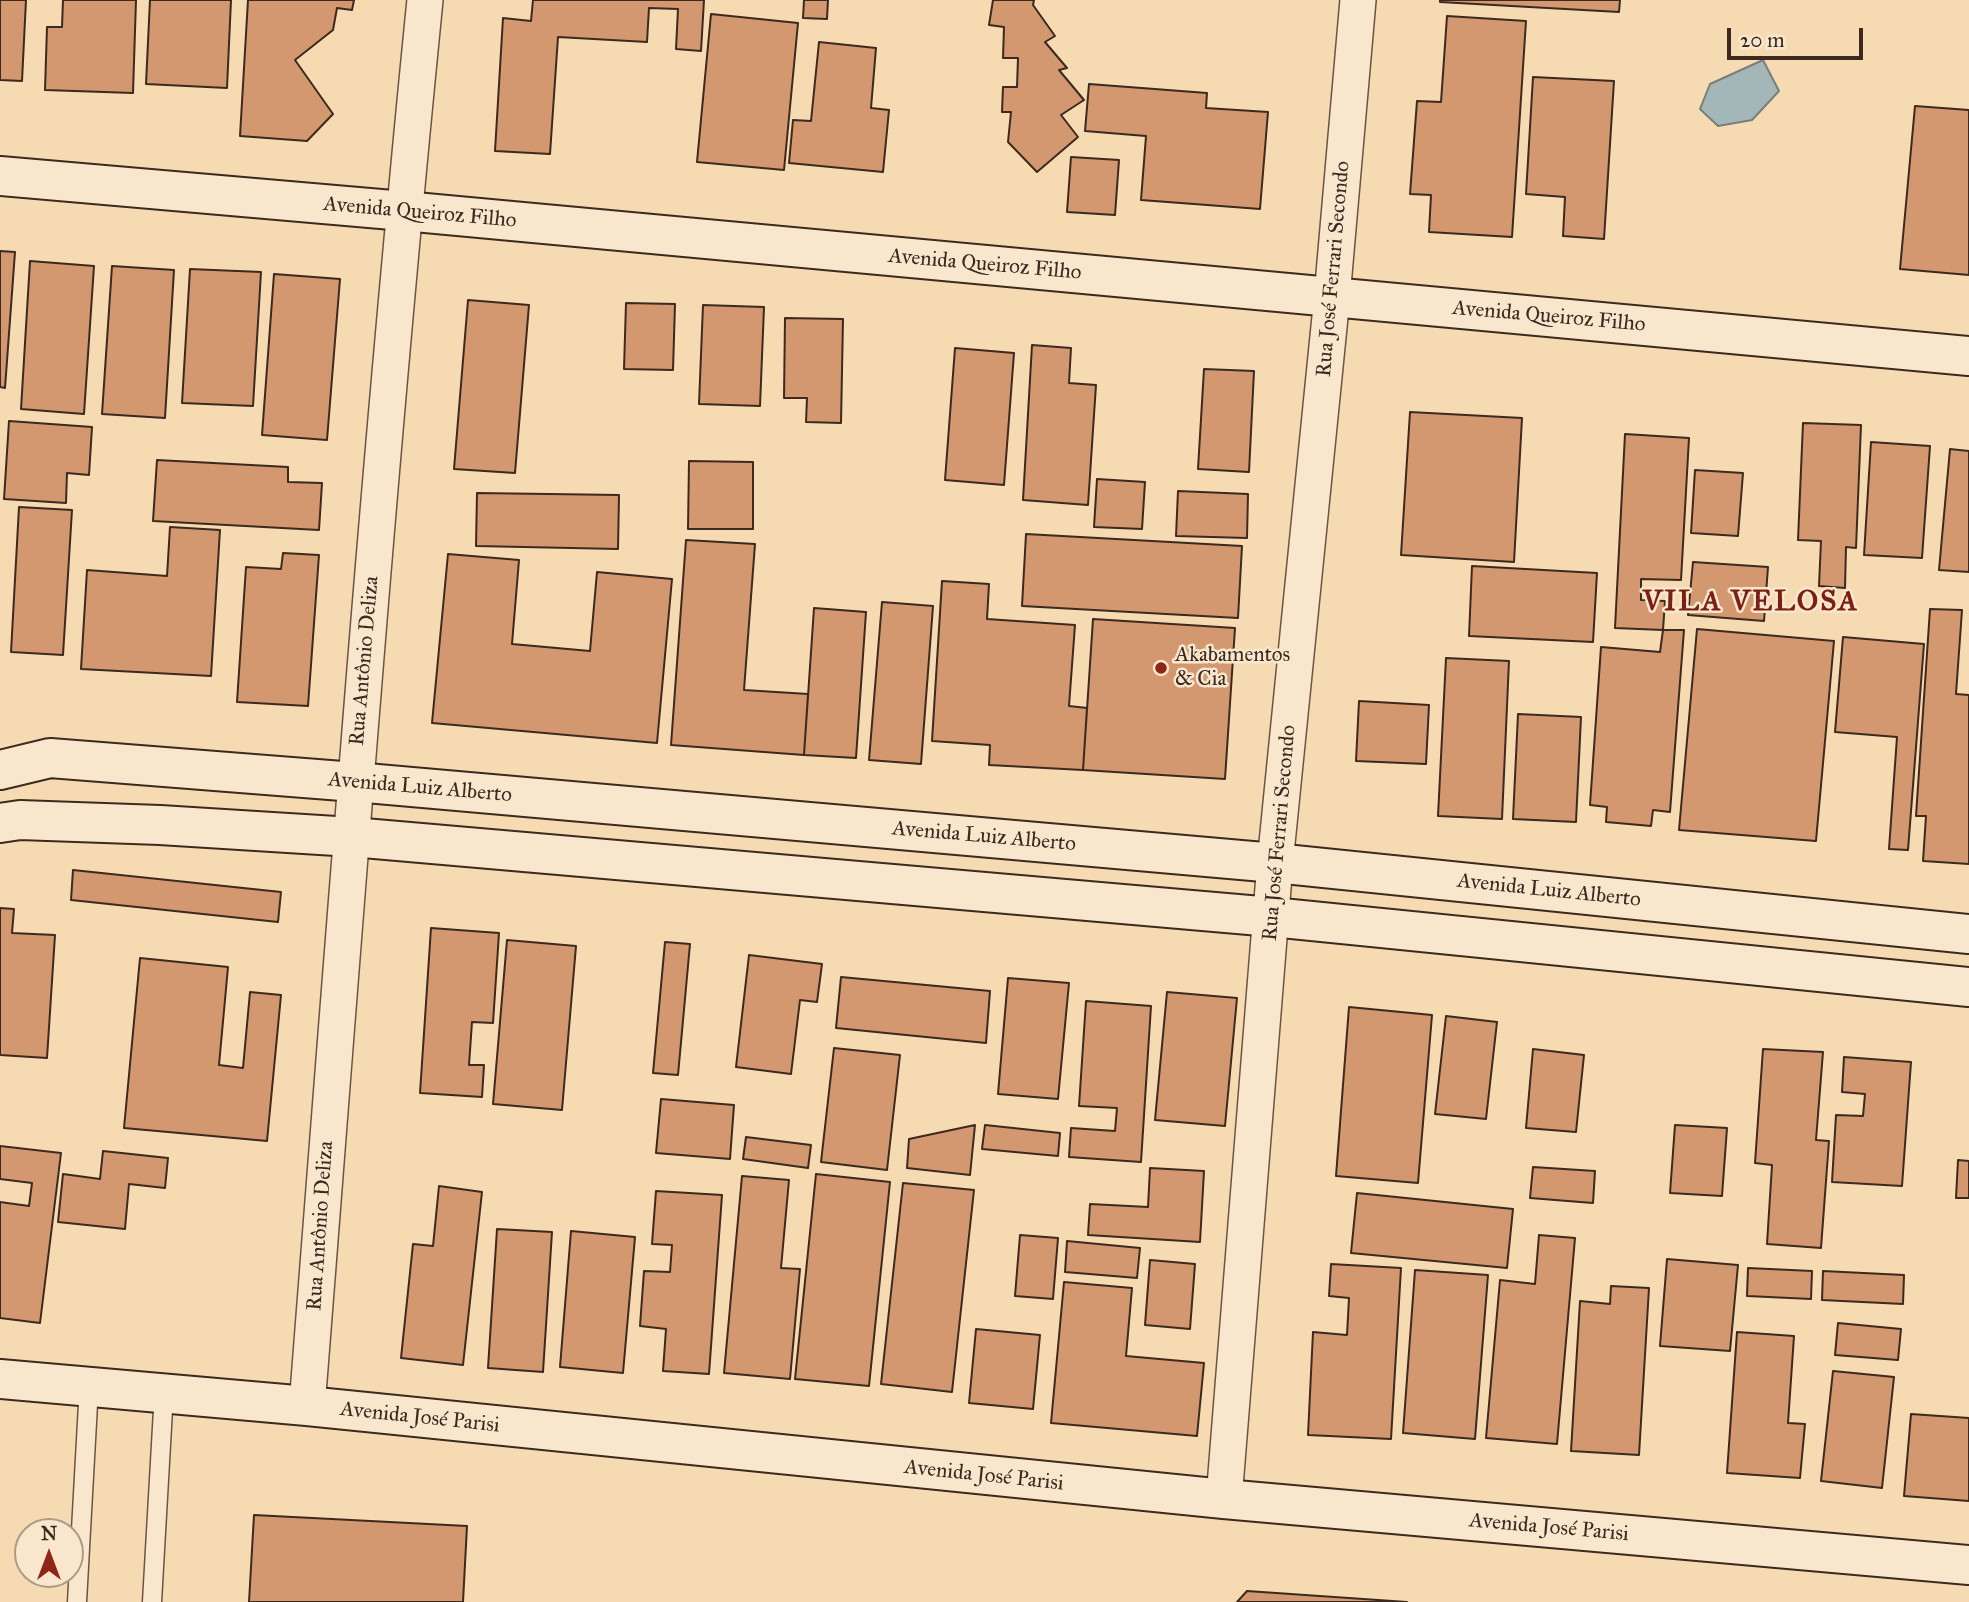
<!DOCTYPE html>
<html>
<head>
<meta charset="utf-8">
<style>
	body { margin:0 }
	#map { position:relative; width:1969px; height:1602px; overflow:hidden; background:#f5dab2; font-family:"IM FELL Great Primer",serif }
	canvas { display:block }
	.north { position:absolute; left:14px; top:1518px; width:70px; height:70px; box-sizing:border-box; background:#f8e7cd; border:2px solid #ad9b87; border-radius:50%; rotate:0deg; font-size:19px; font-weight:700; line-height:28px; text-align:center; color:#3c291f }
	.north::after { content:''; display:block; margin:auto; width:24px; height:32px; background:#8f2418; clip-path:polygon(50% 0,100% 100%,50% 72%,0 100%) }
	.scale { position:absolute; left:1727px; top:28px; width:136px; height:32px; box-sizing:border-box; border:4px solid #3c291f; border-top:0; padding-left:9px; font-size:21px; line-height:24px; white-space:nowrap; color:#3c291f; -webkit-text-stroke:5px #f8e7cd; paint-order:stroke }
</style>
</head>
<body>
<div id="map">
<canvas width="1969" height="1602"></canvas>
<div class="north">N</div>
<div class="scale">20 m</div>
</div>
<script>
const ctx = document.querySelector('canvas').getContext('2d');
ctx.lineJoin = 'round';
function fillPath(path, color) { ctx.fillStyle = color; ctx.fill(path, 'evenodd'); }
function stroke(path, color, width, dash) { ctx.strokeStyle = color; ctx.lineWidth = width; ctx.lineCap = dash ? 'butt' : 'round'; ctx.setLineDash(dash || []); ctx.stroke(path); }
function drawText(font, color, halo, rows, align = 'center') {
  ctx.font = font + ' "IM FELL Great Primer",serif'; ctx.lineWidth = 5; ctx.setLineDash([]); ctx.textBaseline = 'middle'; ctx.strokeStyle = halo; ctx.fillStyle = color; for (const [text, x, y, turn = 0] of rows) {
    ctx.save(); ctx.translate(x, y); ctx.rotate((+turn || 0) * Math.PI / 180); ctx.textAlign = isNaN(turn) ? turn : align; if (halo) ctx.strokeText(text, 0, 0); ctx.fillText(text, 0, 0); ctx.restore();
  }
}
const water = new Path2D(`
	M1763,60L1779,91L1752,120L1718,126L1700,109L1710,84Z`);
const building = new Path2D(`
	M0,0H26L22,81L0,80Z
	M63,0H136L133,93L45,90L47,27H62Z
	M150,0H231L227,88L146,84Z
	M248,0H354L352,10L337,8L333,30L295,60L333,114L307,141L240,136Z
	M533,0H704L701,51L676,49L678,9L649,8L647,42L558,37L550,154L495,151L503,18L531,21Z
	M804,0H828L827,19L803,18Z
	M993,0H1034L1033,5L1055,36L1045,42L1067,68L1059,70L1084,100L1061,115L1078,137L1037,172L1008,142L1011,112H1002L1003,87H1017L1018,58H1003L1004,27L989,25Z
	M1440,0H1620L1619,12L1440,2Z
	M711,14L798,23L784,170L697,162Z
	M1447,16L1526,21L1512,237L1429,232L1431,195L1410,194L1417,101L1441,102Z
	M819,42L876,48L871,108L889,110L883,172L789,163L793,120L811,121Z
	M1533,77L1614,81L1604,239L1563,236L1565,197L1526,194Z
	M1089,84L1207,93L1206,108L1268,112L1260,209L1141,200L1146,136L1085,131Z
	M1915,106L1969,110V275L1900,269Z
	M1071,157L1119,160L1115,215L1067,212Z
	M0,251L15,252L5,388L0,387Z
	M30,261L94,266L84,414L21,409Z
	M112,266L174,270L165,418L102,414Z
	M190,269L261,272L253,406L182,403Z
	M274,274L340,279L327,440L262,435Z
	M468,300L529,305L515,473L454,469Z
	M626,303L675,304L673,370L624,369Z
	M703,305L764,307L760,406L699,404Z
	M785,318L843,319L841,423L806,422L807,398H784Z
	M1032,345L1071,348L1069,383L1096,385L1088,505L1023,500Z
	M955,348L1014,353L1004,485L945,480Z
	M1204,369L1254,371L1249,472L1198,469Z
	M1410,412L1522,418L1514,562L1401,555Z
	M9,421L92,427L89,475L67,473L66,503L4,499Z
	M1803,423L1861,425L1856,548L1846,547L1845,588L1819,586L1821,541L1798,540Z
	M1625,434L1689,438L1681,580L1641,579V600L1665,601L1663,630L1615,628Z
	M1871,442L1930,446L1922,558L1864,555Z
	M1950,449L1969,451V572L1939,570Z
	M157,460L288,467V482L322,483L319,530L153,521Z
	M689,461L753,462V529H688Z
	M1695,470L1743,473L1738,536L1691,533Z
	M1097,479L1145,482L1142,529L1094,527Z
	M1178,491L1248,494L1247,538L1176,536Z
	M477,493L619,495L618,549L476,546Z
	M19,507L72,510L63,655L11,652Z
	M170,527L220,530L211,676L81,669L87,570L167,576Z
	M1026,534L1242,546L1238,618L1022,606Z
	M686,540L755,544L744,690L808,694L804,755L671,745Z
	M283,553L319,555L308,706L237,702L246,567L281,569Z
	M448,554L519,560L512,644L590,651L597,572L672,579L657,743L432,723Z
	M1693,562L1768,567L1764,621L1688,615Z
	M1472,566L1597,573L1593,642L1469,636Z
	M942,581L989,584L987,619L1075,625L1069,706L1087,708L1083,770L989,765L990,745L932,741Z
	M882,602L933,606L921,764L869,760Z
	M814,608L866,612L856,758L804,755Z
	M1930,609L1962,610L1956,694L1969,695V864L1923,861L1926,816H1916Z
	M1093,619L1235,628L1225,779L1083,770Z
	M1697,629L1834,641L1816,841L1679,830Z
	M1663,630H1684L1670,812L1653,810L1651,826L1606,822L1607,807L1590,805L1601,647L1660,652Z
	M1843,637L1924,644L1908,850L1889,849L1897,737L1835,732Z
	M1446,658L1509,661L1502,819L1438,816Z
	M1359,701L1429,705L1426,764L1356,761Z
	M1518,714L1581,717L1576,822L1513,819Z
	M73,870L281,892L278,922L71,900Z
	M0,908L14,909L12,933L55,935L47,1058L0,1055Z
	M431,928L499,933L493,1023L472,1022L469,1065H484L482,1097L420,1093Z
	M507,940L576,946L562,1110L493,1104Z
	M665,942L690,944L678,1075L653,1073Z
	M749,955L822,964L817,1002L800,1000L791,1074L736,1067Z
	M140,958L228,967L219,1065L243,1068L250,992L281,995L267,1141L124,1128Z
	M841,977L990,991L986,1043L836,1028Z
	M1008,978L1069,983L1058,1099L998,1094Z
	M1167,992L1237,998L1225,1126L1155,1120Z
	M1086,1001L1151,1006L1141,1162L1069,1157L1071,1128L1115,1131L1117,1108L1079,1106Z
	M1349,1007L1432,1015L1418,1183L1336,1176Z
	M1446,1016L1497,1022L1486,1119L1435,1114Z
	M834,1048L900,1055L887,1170L821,1162Z
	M1533,1049L1584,1055L1576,1132L1526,1128Z
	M1763,1049L1823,1052L1816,1140L1829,1141L1821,1248L1767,1244L1772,1165L1755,1163Z
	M1844,1057L1911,1062L1902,1186L1832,1182L1836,1115L1863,1116L1865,1094L1842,1092Z
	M661,1099L734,1105L730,1159L656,1153Z
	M975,1125L970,1175L907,1168L909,1139Z
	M985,1125L1060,1133L1058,1156L982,1149Z
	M1675,1125L1727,1128L1722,1196L1670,1193Z
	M746,1137L811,1145L808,1168L743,1159Z
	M0,1146L61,1153L40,1323L0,1318V1202L29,1206L32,1183L0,1179Z
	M103,1151L168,1158L165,1188L129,1184L125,1229L58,1222L63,1174L100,1179Z
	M1958,1160L1969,1161V1198H1956Z
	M1533,1167L1595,1171L1593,1203L1530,1198Z
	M1150,1168L1204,1171L1200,1242L1088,1235L1090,1204L1148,1207Z
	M816,1174L890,1182L869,1386L795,1379Z
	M742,1176L789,1180L781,1268L800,1269L790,1379L724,1373Z
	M903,1183L974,1190L952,1392L881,1384Z
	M439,1186L482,1192L463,1365L401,1358L413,1244L433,1246Z
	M656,1191L722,1195L709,1374L663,1371L666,1329L640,1326L644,1271L670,1272L672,1245L652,1244Z
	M1357,1193L1513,1209L1507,1268L1351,1253Z
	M497,1229L552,1232L543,1372L488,1368Z
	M571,1231L635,1237L623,1373L560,1367Z
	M1020,1235L1058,1238L1053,1299L1015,1296Z
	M1539,1235L1575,1238L1557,1444L1486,1438L1500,1280L1535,1284Z
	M1067,1241L1140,1248L1137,1278L1065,1272Z
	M1667,1259L1738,1265L1730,1351L1660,1346Z
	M1150,1260L1195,1264L1190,1329L1145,1325Z
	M1331,1264L1401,1268L1391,1439L1308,1435L1313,1332L1347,1335L1349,1298L1329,1296Z
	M1748,1268L1812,1271L1811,1299L1747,1296Z
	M1415,1270L1488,1275L1475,1439L1403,1433Z
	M1823,1271L1904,1275L1903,1304L1822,1300Z
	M1064,1282L1132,1288L1126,1356L1204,1363L1197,1436L1051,1423Z
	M1611,1286L1649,1288L1639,1455L1571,1451L1580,1301L1610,1304Z
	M1838,1323L1901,1329L1898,1360L1835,1355Z
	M976,1329L1040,1335L1033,1409L969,1403Z
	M1737,1332L1794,1336L1788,1423L1805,1424L1800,1478L1727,1473Z
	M1833,1371L1894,1377L1882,1488L1821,1481Z
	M1911,1414L1969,1418V1501L1904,1496Z
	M254,1515L467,1526L463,1602H249Z
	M1247,1591L1407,1602H1237Z`);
const lane = new Path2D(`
	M77,1602L89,1386
	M152,1602L164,1392`);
const street = new Path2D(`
	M307,1406C344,937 378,468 425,0
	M1224,1499L1275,863L1332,297L1358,0`);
const secondary = new Path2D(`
	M0,176L404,211L1969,356
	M0,770L50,758L355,782L1275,863L1969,934
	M0,823L20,820L160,825L352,837L1272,917L1969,987
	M0,1379L307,1406L1224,1499L1969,1565`);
const markers = [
	[1161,668,7,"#8f2418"]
];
const streetNames = [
	["Avenida Queiroz Filho",420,213,5],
	["Avenida Queiroz Filho",985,265,5],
	["Rua José Ferrari Secondo",1334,269,-85],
	["Avenida Queiroz Filho",1549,317,5],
	["Rua Antônio Deliza",365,661,-85],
	["Avenida Luiz Alberto",420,788,5],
	["Rua José Ferrari Secondo",1280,833,-85],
	["Avenida Luiz Alberto",984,837,5],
	["Avenida Luiz Alberto",1549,891,6],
	["Rua Antônio Deliza",321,1226,-86],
	["Avenida José Parisi",420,1418,6],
	["Avenida José Parisi",984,1476,6],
	["Avenida José Parisi",1549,1528,5]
];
const poiNames = [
	["Akabamentos",1175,656],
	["& Cia",1175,680]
];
const districtNames = [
	["VILA VELOSA",1751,603]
];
fillPath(water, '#a3b7b9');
stroke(water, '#7a7e7b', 2);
fillPath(building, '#d39870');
stroke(building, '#3c291f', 2);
stroke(lane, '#6a5544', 21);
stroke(street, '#6a5544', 38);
stroke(secondary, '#3c291f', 42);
stroke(lane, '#f8e7cd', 18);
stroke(street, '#f8e7cd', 35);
stroke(secondary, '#f8e7cd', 38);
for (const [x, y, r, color] of markers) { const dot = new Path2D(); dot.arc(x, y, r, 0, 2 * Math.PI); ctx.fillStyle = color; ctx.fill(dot); stroke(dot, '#f8e7cd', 2.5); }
drawText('21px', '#3c291f', '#f8e7cd', streetNames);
drawText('21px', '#3c291f', '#f8e7cd', poiNames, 'left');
ctx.letterSpacing = '2px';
drawText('bold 28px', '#7a1f14', '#f8e7cd', districtNames);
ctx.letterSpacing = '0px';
</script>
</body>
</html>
